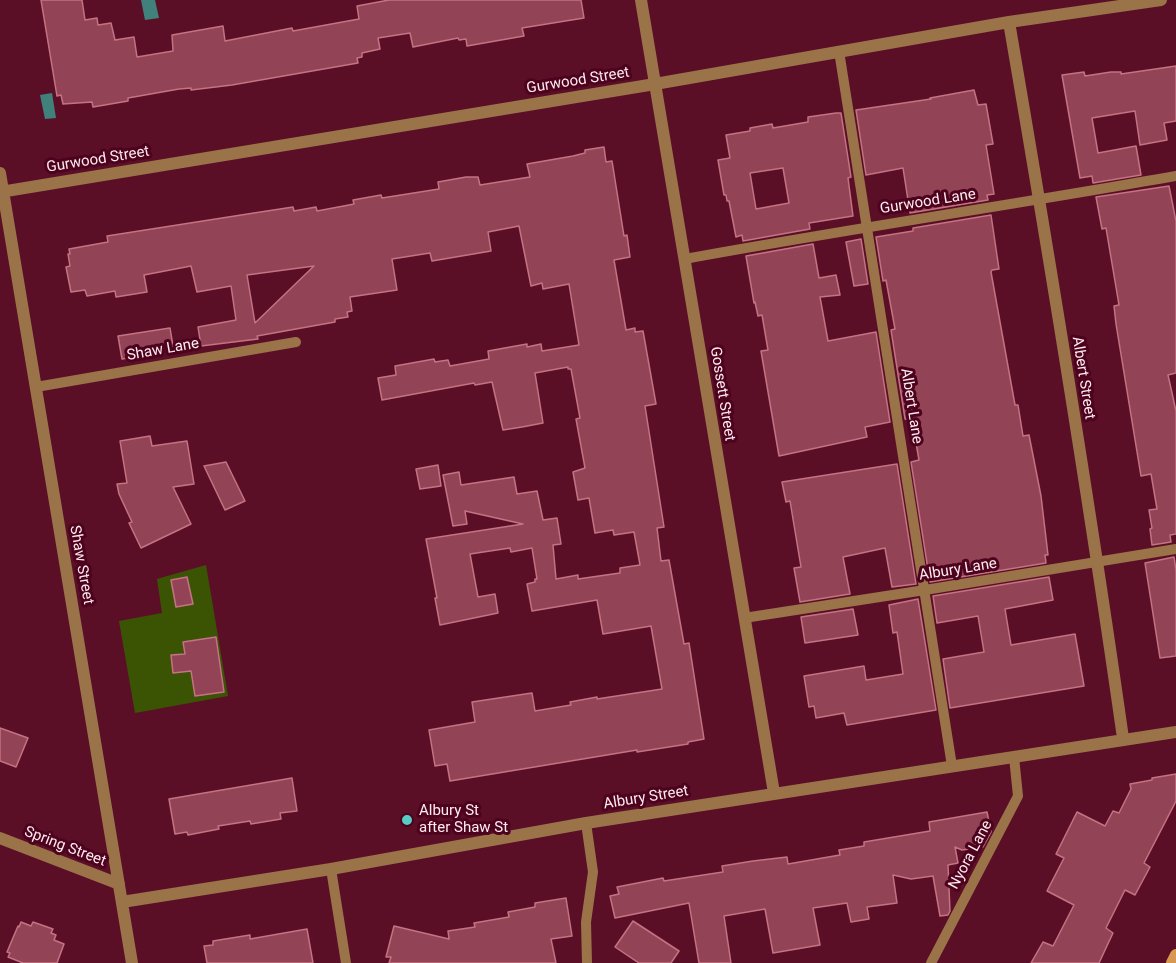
<!DOCTYPE html>
<html>
<head>
<meta charset="utf-8">
<style>
	body { margin:0 }
	canvas { display:block; background:#5a0f27 }
</style>
</head>
<body>
<canvas width="1176" height="963"></canvas>
<script>
const ctx = document.querySelector('canvas').getContext('2d');
ctx.lineJoin = 'round';
function fillPath(path, color) { ctx.fillStyle = color; ctx.fill(path, 'evenodd'); }
function stroke(path, color, width, dash) { ctx.strokeStyle = color; ctx.lineWidth = width; ctx.lineCap = dash ? 'butt' : 'round'; ctx.setLineDash(dash || []); ctx.stroke(path); }
function drawText(font, color, halo, rows, align = 'center') {
  ctx.font = font + ' Roboto,sans-serif'; ctx.lineWidth = 6; ctx.setLineDash([]); ctx.textBaseline = 'middle'; ctx.strokeStyle = halo; ctx.fillStyle = color; for (const [text, x, y, turn = 0] of rows) {
    ctx.save(); ctx.translate(x, y); ctx.rotate((+turn || 0) * Math.PI / 180); ctx.textAlign = isNaN(turn) ? turn : align; if (halo) ctx.strokeText(text, 0, 0); ctx.fillText(text, 0, 0); ctx.restore();
  }
}
const green = new Path2D(`
	M206,565L228,696L135,713L119,621L162,613L157,579Z`);
const water = new Path2D(`
	M141,0H155L159,18L145,20Z
	M52,93L56,118L45,119L40,95Z`);
const building = new Path2D(`
	M41,0H82L85,20L97,18L98,25L111,23L115,40L134,37L137,57L173,51L172,35L223,26L225,41L292,28L293,31L359,19L357,6L389,0H581L584,18L522,28L524,36L467,46L466,39L459,40L458,38L413,47L410,33L378,38L380,49L362,53V57L357,58L358,63L232,85L191,90V88L179,89L128,98V101L93,107L92,102L63,104L61,95L57,96Z
	M1176,66V121L1164,123L1167,140L1140,145L1135,111L1092,118L1098,153L1136,146L1141,175L1093,183L1092,176L1080,178L1062,75L1084,72L1085,76L1111,72H1121V74Z
	M974,90L978,105L986,104L993,144L986,145L994,194L987,195L988,200L910,213L903,168L866,175L856,110L931,99L930,98Z
	M836,113H841L851,177L848,178L853,216L809,223L810,229L743,241L742,235L736,237L729,201H727L726,195H724L718,160L730,158L726,135L750,131V128L772,124L773,128L808,122V117ZM783,168L789,203L756,209L750,173Z
	M604,147L606,162L612,161L624,236L627,235L630,257L614,260L626,330L635,328V332L643,331L656,404L645,406L664,527L657,528L661,561L669,560L684,644L689,643L704,739L688,742V744L637,752V750L450,781L447,764L435,766L429,730L475,722L472,702L532,693L535,711L571,705L570,702L597,697V699L662,689L651,626L603,634L597,600L532,611L527,584L535,582V579H537L532,548L511,552L510,548L470,554L478,597L495,594L498,613L440,625L435,598H437L426,539L523,524L465,511L467,524L453,526L443,475L459,472L461,485L514,477L517,494L537,491L543,520L557,518L561,544L553,545L556,579L578,575V579L620,573V568L640,565L634,532L614,535L613,530L595,533L589,498L578,500L573,472L585,468L576,419L580,418L571,369H568V367L535,373L543,423L522,427L503,430L492,382L475,385L474,383L382,400L378,378L396,375L395,366L434,359L435,362L448,360L450,366L489,359L488,351L527,344V347L541,344L542,351L579,345L569,284L543,289L542,283L531,286L519,226L488,232L491,251L432,261L430,253L392,259L397,290L350,297L352,311L347,312L348,317L335,319V322L257,336L258,339L201,346L198,327L236,320L231,286L197,292L191,266L144,275L147,292L116,297L115,291L87,296L85,290L71,292L66,267L70,266L68,254H70L69,249L108,242L107,236L254,213L293,207L294,211L316,207L317,211L349,205L354,204L353,200L381,195L382,198L439,189L438,182L466,177H478L480,185L530,177L527,164L573,156L585,153V150ZM314,266L255,323L247,275Z
	M1169,186L1176,221V373L1168,375L1176,411V534L1170,535L1171,542L1152,545L1150,529L1152,528L1149,510L1157,509L1151,474L1141,476L1116,324L1114,306L1119,305L1106,228L1102,229L1096,197Z
	M991,215L999,269L992,270L991,272L1015,405H1018L1023,436L1029,435L1041,496L1048,555H1045L1046,563L930,582L911,462L919,460L912,420L905,419L891,330L895,329L886,280L883,281L876,237L913,231V228Z
	M861,239L868,284L854,286L846,242Z
	M813,244L819,278L836,275L840,295L820,297L828,341L876,332L890,422L865,427L867,437L779,456L761,351L768,350L762,315L758,316L755,302L754,303L746,256Z
	M170,328L173,346L159,348V353L122,359L118,336Z
	M150,436L152,446L187,441L194,484L173,487L191,524L141,548L129,523L132,522L119,494L117,484L127,483L120,441Z
	M226,462L245,501L225,510L204,466Z
	M897,464L916,584L892,587L885,548L843,557L850,594L800,602L794,568L801,567L790,501L786,502L782,482Z
	M438,465L441,486L420,489L416,469Z
	M1174,557L1176,570V656L1160,658L1145,563Z
	M187,577L193,604L176,607L171,580Z
	M1049,577L1053,600L1005,609L1011,645L1075,634L1084,686L950,708L943,659L984,652L978,616L937,623L933,596Z
	M918,599L936,710L847,725L844,713L816,718L814,706L809,707L804,676L864,666L866,680L903,674L897,632L893,633L889,605Z
	M853,609L858,635L805,643L801,617Z
	M216,637L224,692L195,696L191,671L173,673L171,655L185,654L183,642Z
	M0,728L28,738L16,767L0,761Z
	M1176,774V801L1144,863L1150,867L1135,895L1125,890L1106,928L1113,933L1099,963H1031L1043,942L1053,946L1074,905L1047,891L1064,858L1056,854L1077,812L1105,826L1113,811L1119,813L1131,789L1130,784L1152,780V778Z
	M292,778L297,811L280,813L281,819L251,824L250,821L218,826L219,829L188,835L187,832L175,834L169,799Z
	M987,812L991,832L983,847L962,850L955,847L958,863L948,865L950,911L948,915L940,916L933,876L911,879L893,875L897,903L867,907L869,919L851,922L847,903L813,908L820,945L773,953L765,909L724,916L731,963H699L689,903L615,918L610,896L619,894L617,887L663,878L664,881L723,872L722,866L753,861L787,857L788,864L840,855L839,850L864,846V842L930,831L929,822Z
	M566,898L572,936L551,939L556,963H389L391,957H386L394,926L449,939L448,931L475,927L474,923L509,917L508,912L535,907V903Z
	M633,921L679,951L671,963H639L615,947Z
	M21,922L31,926L33,922L53,929L51,933L56,935L54,940L64,944L57,963H23L8,957L10,953L7,952L18,926L19,927Z
	M307,929L313,963H207L204,946L213,945V941L250,935V939Z`);
const service = new Path2D(`
	M839,51L952,766
	M685,259C848,229 1013,205 1176,176
	M36,387L296,342
	M744,618L925,590L1176,549
	M586,823L593,872L586,922L587,963
	M331,869L346,963
	M931,963L1018,796L1014,757`);
const minor = new Path2D(`
	M641,0L774,793
	M1009,22C1050,261 1089,499 1123,738
	M0,173L132,963
	M0,192L655,84L1009,22L1161,0
	M0,838L119,884
	M122,902L331,869L586,823L1176,732`);
const secondary = new Path2D(`
	M1172,963L1176,955`);
const markers = [
	[407,820,6,"#56cec3"]
];
const streetNames = [
	["Gurwood Street",578,81,-9],
	["Gurwood Street",98,160,-9],
	["Gurwood Lane",928,202,-9],
	["Shaw Lane",163,350,-10],
	["Albert Street",1083,378,81],
	["Gossett Street",722,394,81],
	["Albert Lane",911,406,81],
	["Shaw Street",81,565,80],
	["Albury Lane",958,570,-9],
	["Albury Street",646,798,-9],
	["Spring Street",65,847,21],
	["Nyora Lane",971,855,-62]
];
const poiNames = [
	["Albury St",419,811],
	["after Shaw St",419,828]
];
fillPath(green, '#3b5404');
fillPath(water, '#40817b');
fillPath(building, '#924456');
stroke(building, '#c57283', 1.5);
stroke(service, '#9b7349', 10);
stroke(minor, '#9b7349', 12);
stroke(secondary, '#d79852', 12);
for (const [x, y, r, color] of markers) { const dot = new Path2D(); dot.arc(x, y, r, 0, 2 * Math.PI); ctx.fillStyle = color; ctx.fill(dot); stroke(dot, '#4d021e', 2); }
drawText('15px', '#feebee', '#4d021e', streetNames);
drawText('15px', '#feebee', '#4d021e', poiNames, 'left');
</script>
</body>
</html>
